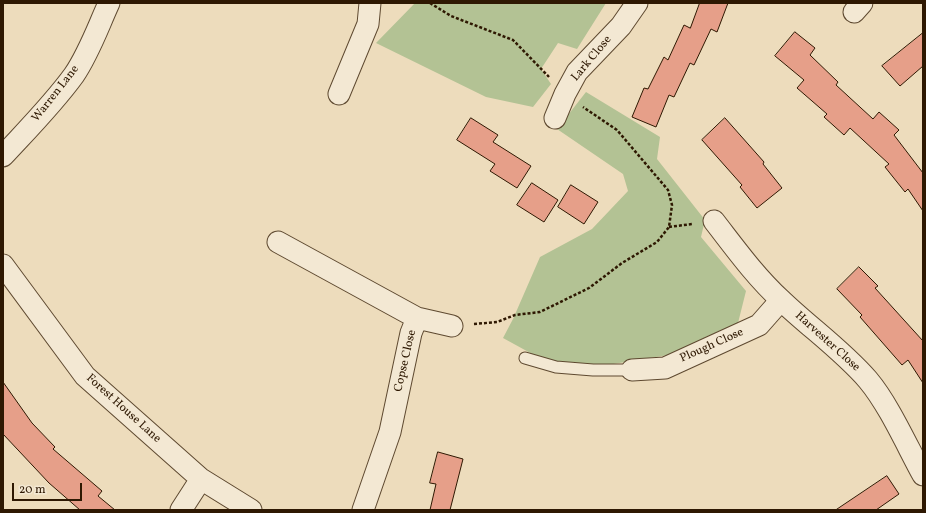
<!DOCTYPE html>
<html>
<head>
<meta charset="utf-8">
<style>
	body { margin:0 }
	#map { position:relative; width:926px; height:513px; overflow:hidden; background:#eddcbc; font-family:Vollkorn,serif }
	canvas { display:block }
	.frame { position:absolute; inset:0; border:4px solid #2e1802; pointer-events:none }
	.scale { position:absolute; left:12px; top:483px; width:70px; height:18px; box-sizing:border-box; border:2px solid #2e1802; border-top:0; padding-left:5px; font-size:12px; line-height:14px; white-space:nowrap; color:#2e1802; -webkit-text-stroke:3px #f3e8d3; paint-order:stroke }
</style>
</head>
<body>
<div id="map">
<canvas width="926" height="513"></canvas>
<div class="frame"></div>
<div class="scale">20 m</div>
</div>
<script>
const ctx = document.querySelector('canvas').getContext('2d');
ctx.lineJoin = 'round';
function fillPath(path, color) { ctx.fillStyle = color; ctx.fill(path, 'evenodd'); }
function stroke(path, color, width, dash) { ctx.strokeStyle = color; ctx.lineWidth = width; ctx.lineCap = dash ? 'butt' : 'round'; ctx.setLineDash(dash || []); ctx.stroke(path); }
function drawText(font, color, halo, rows, align = 'center') {
  ctx.font = font + ' Vollkorn,serif'; ctx.lineWidth = 3; ctx.setLineDash([]); ctx.textBaseline = 'middle'; ctx.strokeStyle = halo; ctx.fillStyle = color; for (const [text, x, y, turn = 0] of rows) {
    ctx.save(); ctx.translate(x, y); ctx.rotate((+turn || 0) * Math.PI / 180); ctx.textAlign = isNaN(turn) ? turn : align; if (halo) ctx.strokeText(text, 0, 0); ctx.fillText(text, 0, 0); ctx.restore();
  }
}
const green = new Path2D(`
	M415,3H606L577,49L558,43L541,69L551,84L533,107L486,97L376,43Z
	M586,92L660,137L657,159L705,220L701,237L746,291L737,327L699,350L607,365L545,361L503,338L513,319L540,257L592,229L628,191L623,174L557,129Z`);
const building = new Path2D(`
	M700,3H728L717,32L711,29L694,65L690,63L674,97L669,95L656,127L632,117L644,88L648,89L664,57L668,60L684,25L690,28Z
	M795,32L815,48L810,55L838,82L836,85L873,119L879,112L899,130L894,135L923,173V211L908,189L905,192L885,167L889,164L850,128L844,135L824,117L827,114L797,88L804,80L775,56Z
	M923,33V66L900,86L882,66Z
	M471,118L498,135L493,142L531,166L517,188L490,171L495,164L457,140Z
	M725,118L764,162L763,164L782,188L757,208L740,187L742,185L702,140Z
	M532,183L558,200L544,222L517,205Z
	M571,185L598,202L584,224L558,207Z
	M859,267L878,286L875,288L923,341V383L908,360L902,365L860,317L862,315L837,289Z
	M3,382L32,423L55,447L53,449L102,491L98,496L115,510H80L49,483L3,434Z
	M438,452L463,459L450,510H430L436,484L430,483Z
	M887,476L899,494L876,510H836Z`);
const path = new Path2D(`
	M430,3L451,16L513,40L549,77
	M669,227L692,224
	M474,324L497,322L515,315L540,312L589,288L622,263L657,242L669,227L672,205L668,190L617,130L583,107`);
const service = new Path2D(`
	M525,358L556,367L593,370H632`);
const minor = new Path2D(`
	M854,12L862,3
	M339,94L368,24L370,3
	M555,118L565,94L577,72L621,26L637,3
	M3,156C27,130 53,104 74,75C89,53 98,27 109,3
	M714,221C735,248 755,276 781,300C809,327 842,350 868,380C889,405 907,446 923,475
	M278,242L417,318L411,333L390,432L363,510
	M3,265L85,376L201,479L251,510
	M417,318L452,326
	M632,370L665,368L759,325L781,300
	M181,510L201,479`);
const streetNames = [
	["Lark Close",592,59,-50],
	["Warren Lane",56,94,-52],
	["Harvester Close",827,342,42],
	["Plough Close",712,346,-24],
	["Copse Close",406,361,-77],
	["Forest House Lane",123,409,42]
];
fillPath(green, '#b3c294');
fillPath(building, '#e69f89');
stroke(building, '#2e1802', 1);
stroke(service, '#5e4930', 13);
stroke(minor, '#5e4930', 23);
stroke(path, '#2e1802', 2.5, [3, 2]);
stroke(service, '#f3e8d3', 11);
stroke(minor, '#f3e8d3', 21);
drawText('12px', '#2e1802', '#f3e8d3', streetNames);
</script>
</body>
</html>
